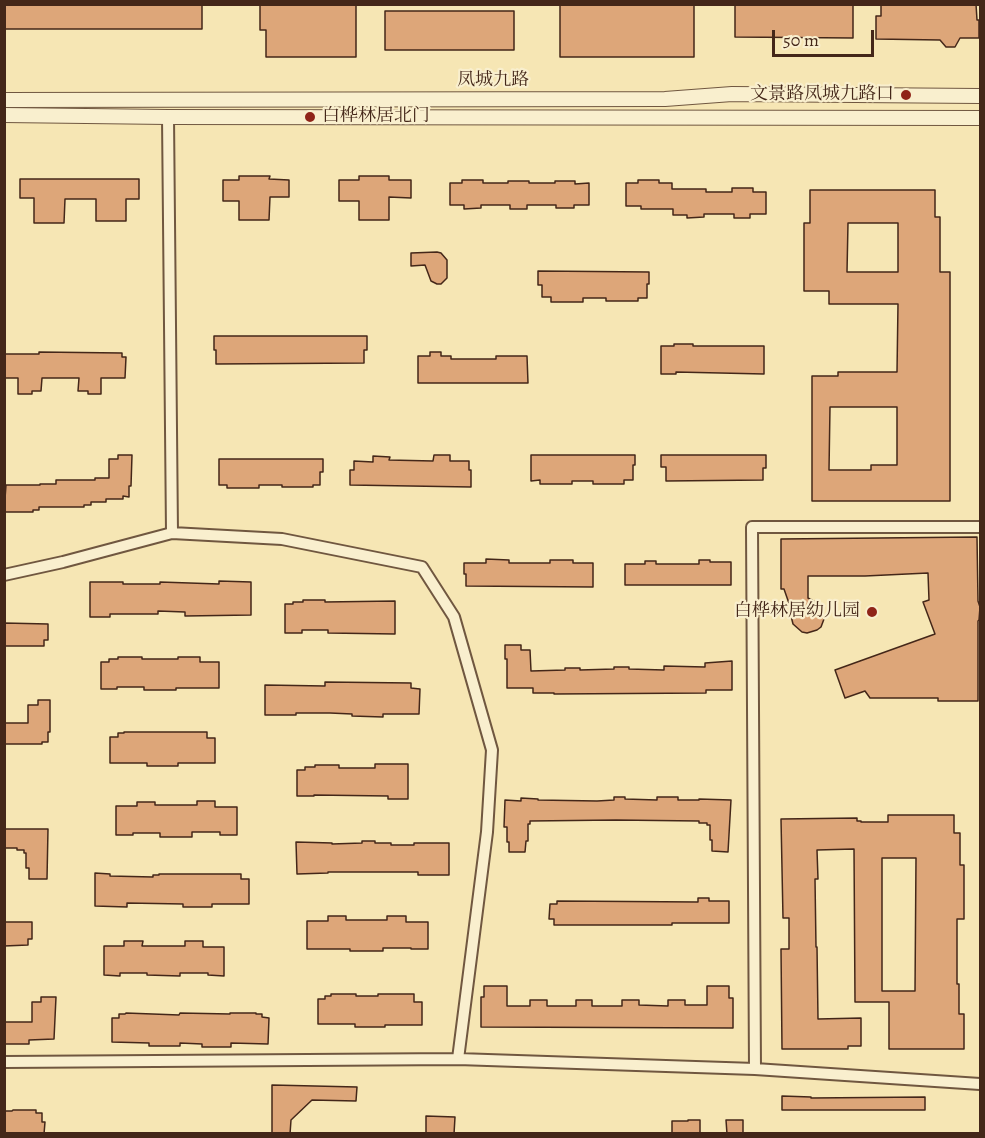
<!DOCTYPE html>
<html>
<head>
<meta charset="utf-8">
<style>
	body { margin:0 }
	#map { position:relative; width:985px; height:1138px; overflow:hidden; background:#f6e6b4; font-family:Alegreya,serif }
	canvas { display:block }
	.frame { position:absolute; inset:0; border:6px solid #442719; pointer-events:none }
	.scale { position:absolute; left:772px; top:30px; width:102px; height:27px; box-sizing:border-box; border:3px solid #442719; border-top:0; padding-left:8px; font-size:18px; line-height:21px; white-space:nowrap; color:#442719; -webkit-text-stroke:4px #f9efce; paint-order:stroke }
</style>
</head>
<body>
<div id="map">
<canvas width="985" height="1138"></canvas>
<div class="frame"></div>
<div class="scale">50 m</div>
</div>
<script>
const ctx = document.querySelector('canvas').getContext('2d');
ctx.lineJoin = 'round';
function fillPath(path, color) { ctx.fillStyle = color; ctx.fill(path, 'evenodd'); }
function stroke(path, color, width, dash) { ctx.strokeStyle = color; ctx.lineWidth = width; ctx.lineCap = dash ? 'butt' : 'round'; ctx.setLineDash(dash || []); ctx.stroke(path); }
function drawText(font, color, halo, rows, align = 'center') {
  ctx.font = font + ' Alegreya,"Noto Serif SC",serif'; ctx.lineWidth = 4.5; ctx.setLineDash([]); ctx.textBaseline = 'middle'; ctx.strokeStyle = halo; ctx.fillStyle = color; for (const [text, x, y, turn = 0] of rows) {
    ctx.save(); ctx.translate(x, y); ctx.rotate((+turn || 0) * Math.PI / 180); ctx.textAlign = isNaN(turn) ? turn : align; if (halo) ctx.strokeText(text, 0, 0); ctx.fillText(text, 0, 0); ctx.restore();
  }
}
const building = new Path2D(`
	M4,4H202V29H4Z
	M260,4H356V57H266V30H260Z
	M560,4H694V57H560Z
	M735,4H853V38L735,37Z
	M881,4H976L977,20H979V38H960L955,47H946L940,40L876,39V16H881Z
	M385,11H514V50H385Z
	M239,176H270L269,179L289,180V197H270L269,220H239V201H223V180H239Z
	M359,176H389V180H411V198L389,197V220H359V201H339V180H359Z
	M20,179H139V199H126V221H96V199H65L64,223H34V198H20Z
	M462,180H483V183H508V181H529V183H555V181H575V184L589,183V205H574V208H556V205H527V209H510V205H481V208L464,209V205H450V183H462Z
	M638,180H659V183H672V189H706V192H732V188H753V192H766V214H750V218H734V214H704V217L687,218V215H673V209H641V206H626V183H638Z
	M810,190H935V217H940V272H950V501H812V376H838V372H897L898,304H829V291H804V223H810ZM848,223H898V272H847ZM830,407H897V465H871V470H829Z
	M437,252L441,253L447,260V278L441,284H437L431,281L425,265L411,266V253Z
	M538,271L649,272V284H647V298H638V301H606V298H583V302H551V297H542V285H538Z
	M214,336H367V350H364V363L216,364V350H214Z
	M674,344H693V346H764V374L676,372V374H661V346H674Z
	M39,352L122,353V357H126L125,378H101V394H88V391H78L79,378H42L41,391H32V394H18V378H4V354H39Z
	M430,352H441V356H451V359H496V356H527L528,383H418V356H430Z
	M118,455H132L131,486H129V497L123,496V499H106V502H91V505H84V507H39V510H33V512H4L6,485H40V484H56V480H95V478H109V459H118Z
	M434,455H450V461H469V470H471V487L350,485V470H354V461L373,462V456L390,457L389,460L433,461Z
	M531,455H635V465H633V480H624V484H593V481H572V484H540V480L531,481Z
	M661,455H766V468H763V480L666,481V467H661Z
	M219,459H323V472H320V485H313V487H282V485H259V488H227V485H219Z
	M977,537L978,601L980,607L979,620L978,621V701H938V698H870L865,691L845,698L835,670L935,634L923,602L929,600L928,573L865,576H808V598L817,603L822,607L824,619L821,627L817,630L807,633L802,632L793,624L791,616L792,612L784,589H781V539Z
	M486,559L509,560V563H550V560H573V563H593V587L466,586V574H464V563H486Z
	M699,560H710V562H731V585H625V564H645V561H656V564H699Z
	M219,581L251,582V615L185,616V612L158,611V614H110V617H90V582H123V584H160V582L219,584Z
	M303,600H325V602L395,601V634L328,633V630H302V633H285V604H293V602H303Z
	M4,623L48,624V640H44V646H4Z
	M505,645H521V650H530L531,671L565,670V668H580V670L614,669V667H629V669L664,670V666L705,667V663L732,661V690H706V693L554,694V693H533V688H507V659H505Z
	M118,657H142V659H178V657H200V662H219V688H176V690H144V687H117V689H101V662H109V659H118Z
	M325,682L411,683V688L420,689L419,714H383V717L352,716V714L330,713H296V715H265V685L325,686Z
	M38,700H50V732H48V742H42V744H4V723H28V705H38Z
	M124,732H207V738H215V763H178V766H147V763H110V737H118V733H124Z
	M375,764H408V799H388V796L314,795V796H297V770H305V767H315V765H339V768H375Z
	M614,797H625V799L657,800V797H678V800H699V799L731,800L728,852L712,851V840H710V825H707V823H699V821L616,820L530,821V824H528V841H526L525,852H509V842H507V827H504L505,800L521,801V798L538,799V800L597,801L614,800Z
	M197,801H215V807H237V835H220V832H192V837H160V833H133V835H116V806H137V802H155V805H197Z
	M888,815H954V833H960V865H964V919H957V984H959V1014H964V1049H889V1002H855L854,849L817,850L818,879H815L816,947H817L818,1019L861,1018V1046H848V1049H782L781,949H789V918H783L781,819L857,818V821H861V822H888ZM882,858H916L915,991H882Z
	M4,829H48L47,879H29V868H26V853H24V850H17V848H4Z
	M362,841H375V843H391V845H414V843H449V875H418V872H328V873L297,874L296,842L332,843V844L362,843Z
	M95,873L110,874V876L153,877V875H159V874H241V879H249V904H212V907H183V904L127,903V907L95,906Z
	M698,898H709V901H729V923H672V925H554V919H549L550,904H557V901L698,902Z
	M328,916H346V920H387V916H406V922H428V949H411V948H383V951H350V949H307V921H328Z
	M4,922H32V939H28V945L4,946Z
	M124,941H143L142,946H185V941H203V947H224V976L208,975V973H180V976L147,975V973H120V976L104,975V946H124Z
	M484,986H507V1006H530V1000H547V1006H576V1000H592V1006H622V1000H639V1005L668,1006V1000H685V1005H707V986H729V998H733V1028L481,1027V997H484Z
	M331,994H356V996H378V994H414V1002H422V1025H385V1027H355V1024H318V999H325V996H331Z
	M41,997H56L54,1039L29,1040V1044H4V1022H32V1002H41Z
	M126,1013L179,1015L180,1013L230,1014V1013H256V1014H262V1017L269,1018L268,1044L231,1043V1047H202V1044L180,1043V1046H149V1043L112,1042V1018H119V1014H125Z
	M272,1085L357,1087L356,1101L312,1100L291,1120L290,1134H272Z
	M782,1096L811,1097V1098L925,1097V1110H782Z
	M13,1110H36V1113H42V1122H45L44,1134H4V1111H12Z
	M426,1116L455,1117L454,1134H426Z
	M688,1120H700V1134H672V1121H688Z
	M726,1120H743V1134H727Z`);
const minor = new Path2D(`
	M168,117L172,533
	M980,527H752L755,1069L980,1084
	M4,575L63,562L172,533L282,539L422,567L454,617L492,750L487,832L458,1059
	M4,1062L458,1059L755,1069`);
const tertiary = new Path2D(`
	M4,100L665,99L732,94L980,96
	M4,115L168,117L980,118`);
const markers = [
	[906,95,6,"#8f2418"],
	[310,117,6,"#8f2418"],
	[872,612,6,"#8f2418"]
];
const streetNames = [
	["凤城九路",493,81]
];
const poiNames = [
	["文景路凤城九路口",894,95],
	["白桦林居北门",322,117,"left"],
	["白桦林居幼儿园",860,612]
];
fillPath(building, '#dda679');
stroke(building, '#442719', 1.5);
stroke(minor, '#705740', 14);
stroke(tertiary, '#705740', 16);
stroke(minor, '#f9efce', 10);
stroke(tertiary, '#f9efce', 14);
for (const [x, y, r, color] of markers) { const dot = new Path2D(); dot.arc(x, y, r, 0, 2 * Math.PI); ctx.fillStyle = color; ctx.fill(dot); stroke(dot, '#f9efce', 2); }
drawText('18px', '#442719', '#f9efce', streetNames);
drawText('18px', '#442719', '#f9efce', poiNames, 'right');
</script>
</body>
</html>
